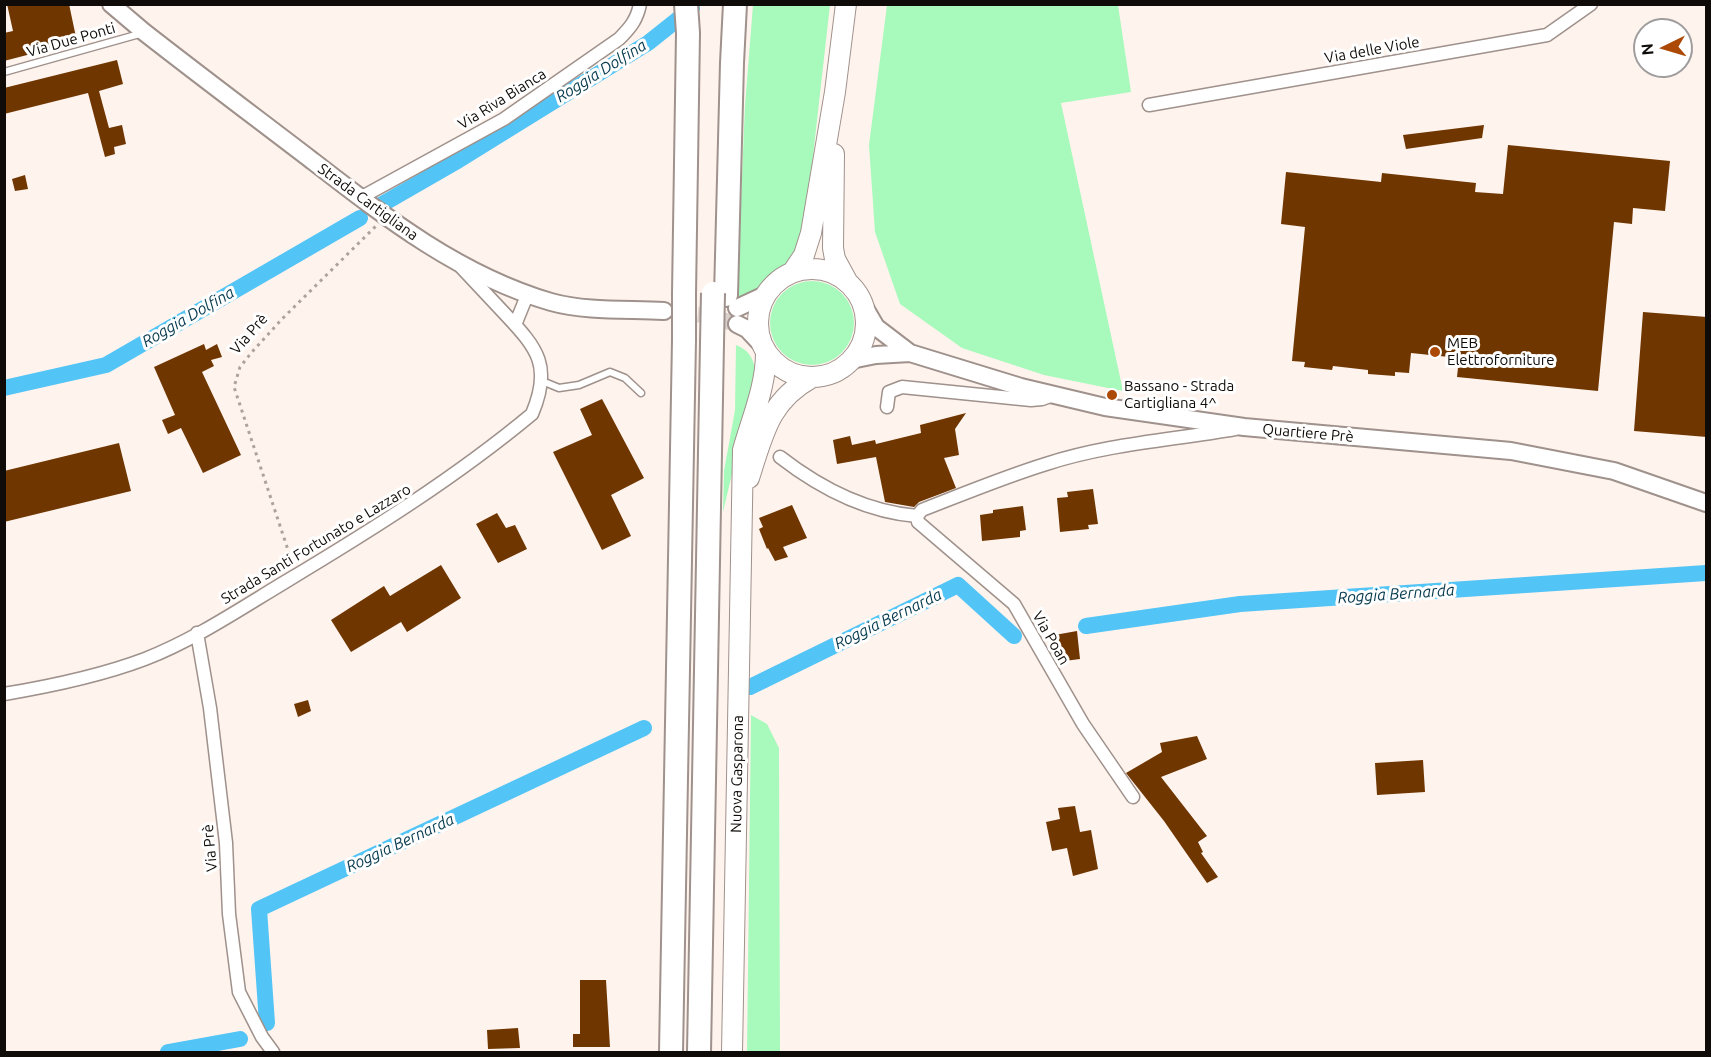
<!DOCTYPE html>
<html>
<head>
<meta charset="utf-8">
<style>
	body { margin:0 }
	#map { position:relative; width:1711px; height:1057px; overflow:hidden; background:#fff3ed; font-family:Ubuntu,sans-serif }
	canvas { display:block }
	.frame { position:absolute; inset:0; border:6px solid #0f0b09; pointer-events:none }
	.north { position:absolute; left:1633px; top:18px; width:60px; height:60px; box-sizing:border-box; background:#fff; border:2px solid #9f9d9d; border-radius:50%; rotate:265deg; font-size:16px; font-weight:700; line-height:24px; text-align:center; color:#0f0b09 }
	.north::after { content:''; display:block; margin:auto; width:21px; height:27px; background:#ab4905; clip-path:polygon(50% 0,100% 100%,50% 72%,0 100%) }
</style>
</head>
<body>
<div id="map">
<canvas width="1711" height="1057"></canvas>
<div class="frame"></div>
<div class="north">N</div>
</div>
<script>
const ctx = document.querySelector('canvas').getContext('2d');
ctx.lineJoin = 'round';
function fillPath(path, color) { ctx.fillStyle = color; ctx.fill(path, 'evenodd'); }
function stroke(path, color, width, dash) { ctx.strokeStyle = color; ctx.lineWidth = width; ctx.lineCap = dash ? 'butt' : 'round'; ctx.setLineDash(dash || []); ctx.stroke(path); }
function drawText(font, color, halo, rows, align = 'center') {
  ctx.font = font + ' Ubuntu,sans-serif'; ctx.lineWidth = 6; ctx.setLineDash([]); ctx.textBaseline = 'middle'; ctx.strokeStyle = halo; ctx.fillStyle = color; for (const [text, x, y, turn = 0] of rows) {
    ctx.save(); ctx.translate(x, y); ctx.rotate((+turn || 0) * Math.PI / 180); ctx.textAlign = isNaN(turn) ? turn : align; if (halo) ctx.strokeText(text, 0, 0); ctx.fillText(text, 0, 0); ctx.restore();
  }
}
const green = new Path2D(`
	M753,5H830L805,227L792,264L770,277L749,296L737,299L745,105Z
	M887,5H1118L1131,92L1061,103L1123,391L1044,375L962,348L900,304L875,232L869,145Z
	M770 323a42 42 0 1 1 84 0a42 42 0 1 1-84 0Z
	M736,345C750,351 753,358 756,372L723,512L724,471L735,410Z
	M751,715L767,724L779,748L780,1052H747Z`);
const canal = new Path2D(`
	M379,206L459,160L648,43L692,8
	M4,388L106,365L360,218
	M1086,626L1240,604L1706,573
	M750,687L958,585L1014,636
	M267,1023L259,909L644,728
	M168,1052L240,1039`);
const building = new Path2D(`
	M7,4H69L77,42L4,61V33L13,31Z
	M117,60L123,84L99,91L109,128L122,125L126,144L114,147L115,154L105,157L88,93L4,114V88Z
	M1484,125L1482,138L1406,149L1403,135Z
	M1508,145L1670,161L1665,211L1633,208L1632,224L1614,222L1598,391L1457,377L1459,358L1411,353L1409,373L1395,372V376L1368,374V370L1333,366L1332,370L1304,367L1305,362L1292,361L1305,227L1281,224L1286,172L1381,182L1382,173L1476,183L1475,192L1503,194Z
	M25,175L28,189L15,191L12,179Z
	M1643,312L1707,317V437L1634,431Z
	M204,344L206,350L217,344L222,357L211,360L214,366L202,372L241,455L203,473L181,428L168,434L162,420L175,415L154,367Z
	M602,399L644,478L611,495L631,536L602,550L553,452L592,435L580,409Z
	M966,413L955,429L959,455L944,458L956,488L919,502L914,507L885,502L876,457L837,464L833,440L850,436L852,445L875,440L876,444L921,433L920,425Z
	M119,443L131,491L4,522V471Z
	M1093,489L1098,524L1088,525L1089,529L1060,532L1057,498L1068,497L1067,492Z
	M792,505L807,538L783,547L788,557L775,561L768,548L767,549L759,529L763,527L759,518Z
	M1023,506L1026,530L1020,531V537L982,541L980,515L993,513V510Z
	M497,513L506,528L515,525L527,549L498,563L476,524Z
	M441,565L461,598L407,632L401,622L351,652L331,620L384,586L390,596Z
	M1077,631L1080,659L1057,662L1051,652L1049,636Z
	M308,700L311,711L298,717L294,704Z
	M1197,736L1207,759L1161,777L1207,836L1198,842L1203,852L1201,853L1218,877L1207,883L1164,821L1126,773L1162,752L1160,743Z
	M1423,760L1425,792L1377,795L1375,763Z
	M1075,806L1080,832L1091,830L1098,869L1073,876L1067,848L1052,851L1046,822L1060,819L1058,808Z
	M580,980H606L610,1047H573V1034H580Z
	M518,1028L520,1048L488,1049L487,1030Z`);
const secondaryTunnel = new Path2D(`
	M674,312L704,315L737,324`);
const path = new Path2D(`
	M292,562L234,387L240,367L252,352L282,319L376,226`);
const lane = new Path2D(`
	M4,72L143,33
	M542,381L559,388L579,385L610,372L625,378L641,393`);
const street = new Path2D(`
	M1149,105L1547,35L1591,4
	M360,198L504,119L619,39C630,28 637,20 640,4
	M515,325L528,293
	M887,407L889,392L902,387L1031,400L1042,399L1053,395
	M780,457C820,488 867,512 917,516
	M197,633L210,708L226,843L229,914L239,992L262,1037L273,1052
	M4,694C52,686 100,676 145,659C194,640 240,609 285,582C370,531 455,478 532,414C552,367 538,349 506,315C491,299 476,283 461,267
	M1133,797L1083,724L1014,604L918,522L917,516L922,510C963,494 1004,477 1046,464C1107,444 1172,440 1235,429`);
const secondary = new Path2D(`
	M111,4L144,32C199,75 255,117 310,159C385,217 459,275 551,302C587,312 628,309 664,311
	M862,303L876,327L910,353L1021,387L1105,407L1244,427L1511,451L1614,471L1706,503
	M737,308L765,295
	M737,324L747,329L761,344
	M851,360L876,355L910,353`);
const primary = new Path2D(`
	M834,154L833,248L835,259L848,283
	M758 323a54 54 0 1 1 108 0a54 54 0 1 1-108 0Z
	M792,273L804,255L811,233L835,92L846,4
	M749,478C763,435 769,401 811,378
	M732,1052L743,450C752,418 766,386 766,353`);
const highway = new Path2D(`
	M684,294L688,33L686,4
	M726,295L732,63L735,4
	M671,1052L684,340
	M699,1052L712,343`);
const highwayBridge = new Path2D(`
	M684,340V294
	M712,343L713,293`);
const markers = [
	[1435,352,6,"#ab4905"],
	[1112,395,6,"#ab4905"]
];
const streetNames = [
	["Via Due Ponti",71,40,-16],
	["Via delle Viole",1372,50,-10],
	["Via Riva Bianca",502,99,-32],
	["Strada Cartigliana",368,202,36],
	["Via Prè",249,334,-49],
	["Quartiere Prè",1308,433,5],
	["Strada Santi Fortunato e Lazzaro",316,544,-31],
	["Via Poan",1051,638,60],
	["Nuova Gasparona",737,774,-89],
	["Via Prè",210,848,-95]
];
const poiNames = [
	["MEB",1447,343],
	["Elettroforniture",1447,360],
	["Bassano - Strada",1124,386],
	["Cartigliana 4^",1124,403]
];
const waterNames = [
	["Roggia Dolfina",601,71,-32],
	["Roggia Dolfina",188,317,-30],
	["Roggia Bernarda",1396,594,-4],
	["Roggia Bernarda",888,619,-26],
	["Roggia Bernarda",400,843,-25]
];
fillPath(green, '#a7fabb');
stroke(canal, '#53c4f6', 16);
fillPath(building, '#6f3600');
stroke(secondaryTunnel, '#dbd0cb', 16, [16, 8]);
stroke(lane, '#9f918b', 9);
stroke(street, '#9f918b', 15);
stroke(secondary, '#9f918b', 20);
stroke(primary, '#9f918b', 22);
stroke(highway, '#9f918b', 26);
stroke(path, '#aca39e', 3, [3, 4.5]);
stroke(lane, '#fff', 6);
stroke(street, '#fff', 12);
stroke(secondary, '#fff', 16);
stroke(primary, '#fff', 20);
stroke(highway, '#fff', 22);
stroke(highwayBridge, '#9f918b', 26, []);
stroke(highwayBridge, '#fff', 22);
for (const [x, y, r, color] of markers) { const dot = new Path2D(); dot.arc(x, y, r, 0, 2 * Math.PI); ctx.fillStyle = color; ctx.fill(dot); stroke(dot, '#fff', 2); }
drawText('15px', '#0f0b09', '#fff', streetNames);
drawText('15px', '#0f0b09', '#fff', poiNames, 'left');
drawText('italic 16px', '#063a4e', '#fff', waterNames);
</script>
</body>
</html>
